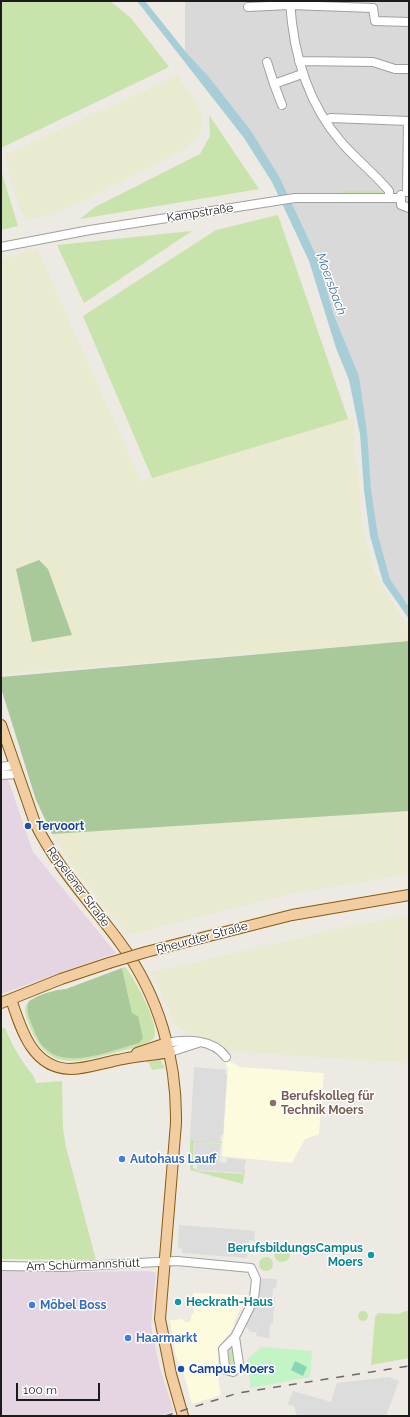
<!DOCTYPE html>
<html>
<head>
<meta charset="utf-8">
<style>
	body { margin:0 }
	#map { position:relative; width:410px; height:1417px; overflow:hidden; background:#ede9e3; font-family:Raleway,sans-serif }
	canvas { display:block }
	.frame { position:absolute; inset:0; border:2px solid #1c1c1c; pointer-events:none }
	.scale { position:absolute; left:16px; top:1383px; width:84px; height:18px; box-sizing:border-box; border:2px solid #1c1c1c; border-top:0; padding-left:5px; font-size:12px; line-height:14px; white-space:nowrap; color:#1c1c1c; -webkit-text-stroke:3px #fff; paint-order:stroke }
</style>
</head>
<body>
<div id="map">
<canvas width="410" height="1417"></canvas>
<div class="frame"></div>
<div class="scale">100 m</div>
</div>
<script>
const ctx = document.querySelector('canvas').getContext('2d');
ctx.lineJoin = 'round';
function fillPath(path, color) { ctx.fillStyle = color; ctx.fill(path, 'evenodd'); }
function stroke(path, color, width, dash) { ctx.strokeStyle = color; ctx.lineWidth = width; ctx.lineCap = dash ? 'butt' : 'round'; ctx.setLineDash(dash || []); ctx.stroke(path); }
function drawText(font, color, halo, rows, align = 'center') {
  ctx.font = font + ' Raleway,sans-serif'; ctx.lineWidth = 3; ctx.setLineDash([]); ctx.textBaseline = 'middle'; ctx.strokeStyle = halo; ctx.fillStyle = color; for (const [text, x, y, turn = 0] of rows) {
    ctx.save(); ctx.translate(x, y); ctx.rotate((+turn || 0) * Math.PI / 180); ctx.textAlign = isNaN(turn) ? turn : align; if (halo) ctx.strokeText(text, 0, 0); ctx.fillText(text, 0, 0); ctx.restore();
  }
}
const residential = new Path2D(`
	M185,1H409V607L390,579L378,535L371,489L359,376L334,315L318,259L280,178L209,77L185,51Z`);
const industrial = new Path2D(`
	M1,759L33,852L116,953L1,994Z
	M1,1270L69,1272L149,1271L156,1273L151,1326L160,1369L174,1411L159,1416H1Z`);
const education = new Path2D(`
	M225,1062H231L240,1067L324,1073L319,1134L305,1139L292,1163L222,1156L228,1070Z
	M193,1293L248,1295L235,1320L233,1324L235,1326L218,1347V1377L221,1395L192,1404L182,1368L176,1356L170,1320L182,1319L185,1322H190L192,1314L194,1313Z`);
const farmland = new Path2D(`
	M177,76L194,98L202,115V126L197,138L183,150L98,193L63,210L27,220L21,210L11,182L5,155Z
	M37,249L141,481L354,417V449L360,491L361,523L374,571L409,630V641L1,674V259Z
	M409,811V874L294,893L127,935L78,873L52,834Z
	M409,915V1063L226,1051L218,1044L206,1038L188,1034L175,1024L152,972L362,924Z`);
const grass = new Path2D(`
	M1,1H110L131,18L169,67L1,148Z
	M209,115L259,189L80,219L95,207L200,154L210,136Z
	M1,170L18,226L1,230Z
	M342,191H381L382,193H342Z
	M278,215L348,419L152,478L83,316L216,230Z
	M192,231L84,303L57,245Z
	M125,967C134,977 161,1027 154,1038C144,1047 127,1049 114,1053C78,1062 48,1072 31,1029C28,1021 22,1011 27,1003L29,1001L28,1005L138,1016L132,1013L122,968Z
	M1,1028H5C10,1041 17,1053 25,1065C30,1073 33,1072 36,1083L62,1081L63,1129L66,1147L96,1260L1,1259Z
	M148,1058H159L165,1068L152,1070L149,1063L145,1061L112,1066Z
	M221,1139V1148L220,1143L194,1142L193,1168L199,1171L243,1174V1169H245L243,1184L190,1170V1140L220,1142Z
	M261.5 1248a5.5 5.5 0 1 1 11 0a5.5 5.5 0 1 1-11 0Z
	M274 1254a8 8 0 1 1 16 0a8 8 0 1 1-16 0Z
	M259 1264a7 7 0 1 1 14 0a7 7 0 1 1-14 0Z
	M406,1311H409V1358L371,1365L375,1317L378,1313L398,1314Z
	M358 1316a5 5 0 1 1 10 0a5 5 0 1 1-10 0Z
	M230,1347L233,1348L234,1365L231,1367L229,1365L228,1351Z`);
const forest = new Path2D(`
	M39,560L48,569L72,635L32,642L16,569Z
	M409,641V811L52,834L36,800L1,688V677Z
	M122,968L132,1013L138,1016L143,1038L139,1043C105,1052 50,1078 34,1030C30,1020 25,1011 29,1001C40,994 54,990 66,989Z`);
const park = new Path2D(`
	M261,1347L312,1351L310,1377L251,1388L247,1360Z`);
const pitch = new Path2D(`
	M295,1361L307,1367L303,1376L291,1370Z`);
const parking = new Path2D(`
	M194,1067L226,1070L225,1074H227L223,1135H221L220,1142L190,1140Z
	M195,1142L220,1144L219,1162L227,1163V1158L246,1160L243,1173L197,1170V1165H193Z
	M179,1225L255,1231L254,1241L249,1240L247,1258L182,1253V1249L178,1248Z
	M259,1278L277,1279L276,1288H273L272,1298H275L273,1318V1323L270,1324L269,1338L256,1336L257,1332H250L245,1324Z
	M389,1377L399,1381L386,1416H297L294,1406L288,1404L293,1391L331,1402L337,1383Z`);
const water = new Path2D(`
	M137,1H145L185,51L209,77L251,131L280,178L318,259L334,315L359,376L367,432L371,489L378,535L390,579L409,607V619L383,582L370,536L364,490L360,434L349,380L336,348L309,261L272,182L244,138Z`);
const minor = new Path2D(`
	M290,1C293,53 307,103 342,143C357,160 375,174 389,191V197
	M248,7L290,5L373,8L375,21L409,22
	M299,61L373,62L395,69H409
	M267,62L274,84L302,74
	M274,84L282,105
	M326,120L331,118L409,121
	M407,192L408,121
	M401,195V205L409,208
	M1,247L90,230L295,198H400
	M1,767L14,765
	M1,775L17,774
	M167,1043C187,1039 213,1039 226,1057
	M170,1052L198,1043
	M1,1266L63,1267L177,1261L251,1268L256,1279L254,1299L235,1337L223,1349L225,1367L226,1370L233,1372L239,1367V1364L235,1337`);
const major = new Path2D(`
	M1,725L35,823C57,868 92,904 121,944C159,996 177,1059 176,1123L160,1319L171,1374L183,1416
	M146,952L292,915L409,895
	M11,999C21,1029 32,1068 70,1069C86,1069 102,1063 118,1060C135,1056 153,1055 170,1052
	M1,1003L61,979L109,963
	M137,1053L167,1043`);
const rail = new Path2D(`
	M165,1416L238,1393L409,1366`);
const majorBridge = new Path2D(`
	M109,963L146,952`);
const markers = [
	[28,826,4,"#1a4fb4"],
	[273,1103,4,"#8d6e63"],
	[122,1159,4,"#3f7fe0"],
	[371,1255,4,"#0f9aa8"],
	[178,1302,4,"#0f9aa8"],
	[32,1305,4,"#3f7fe0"],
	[128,1338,4,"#3f7fe0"],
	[181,1369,4,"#1a4fb4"]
];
const streetNames = [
	["Kampstraße",200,213,-9],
	["Repelener Straße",78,887,53],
	["Rheurdter Straße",202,938,-15],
	["Am Schürmannshütt",83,1265,-2]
];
const transitNames = [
	["Tervoort",36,826],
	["Campus Moers",189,1369]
];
const educationNames = [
	["Berufskolleg für",281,1096],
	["Technik Moers",281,1110]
];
const shopNames = [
	["Autohaus Lauff",130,1159],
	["Möbel Boss",40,1305],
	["Haarmarkt",136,1338]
];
const cultureNames = [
	["BerufsbildungsCampus",363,1248],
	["Moers",363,1262],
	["Heckrath-Haus",186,1302,"left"]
];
const waterNames = [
	["Moersbach",331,284,70]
];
fillPath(residential, '#dad9d9');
fillPath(industrial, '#e5d5e3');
fillPath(education, '#fcfbdd');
fillPath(farmland, '#e9eacf');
fillPath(grass, '#c9e3ad');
fillPath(forest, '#aac99b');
fillPath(park, '#c3f4c5');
fillPath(pitch, '#87d6b5');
fillPath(parking, '#dcdcdc');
fillPath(water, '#a7ced7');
stroke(minor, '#a0a0a0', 10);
stroke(major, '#885b0d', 12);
stroke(minor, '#fff', 8);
stroke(major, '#f3cda2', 10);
stroke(rail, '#6a6a6a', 1.5, [8, 8]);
stroke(majorBridge, '#885b0d', 12, []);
stroke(majorBridge, '#f3cda2', 10);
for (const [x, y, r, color] of markers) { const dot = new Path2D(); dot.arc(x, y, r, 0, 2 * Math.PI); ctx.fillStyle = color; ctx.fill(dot); stroke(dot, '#fff', 1.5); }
drawText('12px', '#1c1c1c', '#fff', streetNames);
drawText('bold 12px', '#164399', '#fff', transitNames, 'left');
drawText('bold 12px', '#785e54', '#fff', educationNames, 'left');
drawText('bold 12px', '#366cbe', '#fff', shopNames, 'left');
drawText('bold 12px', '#0d838f', '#fff', cultureNames, 'right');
drawText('italic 13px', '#4f789c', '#fff', waterNames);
</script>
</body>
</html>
